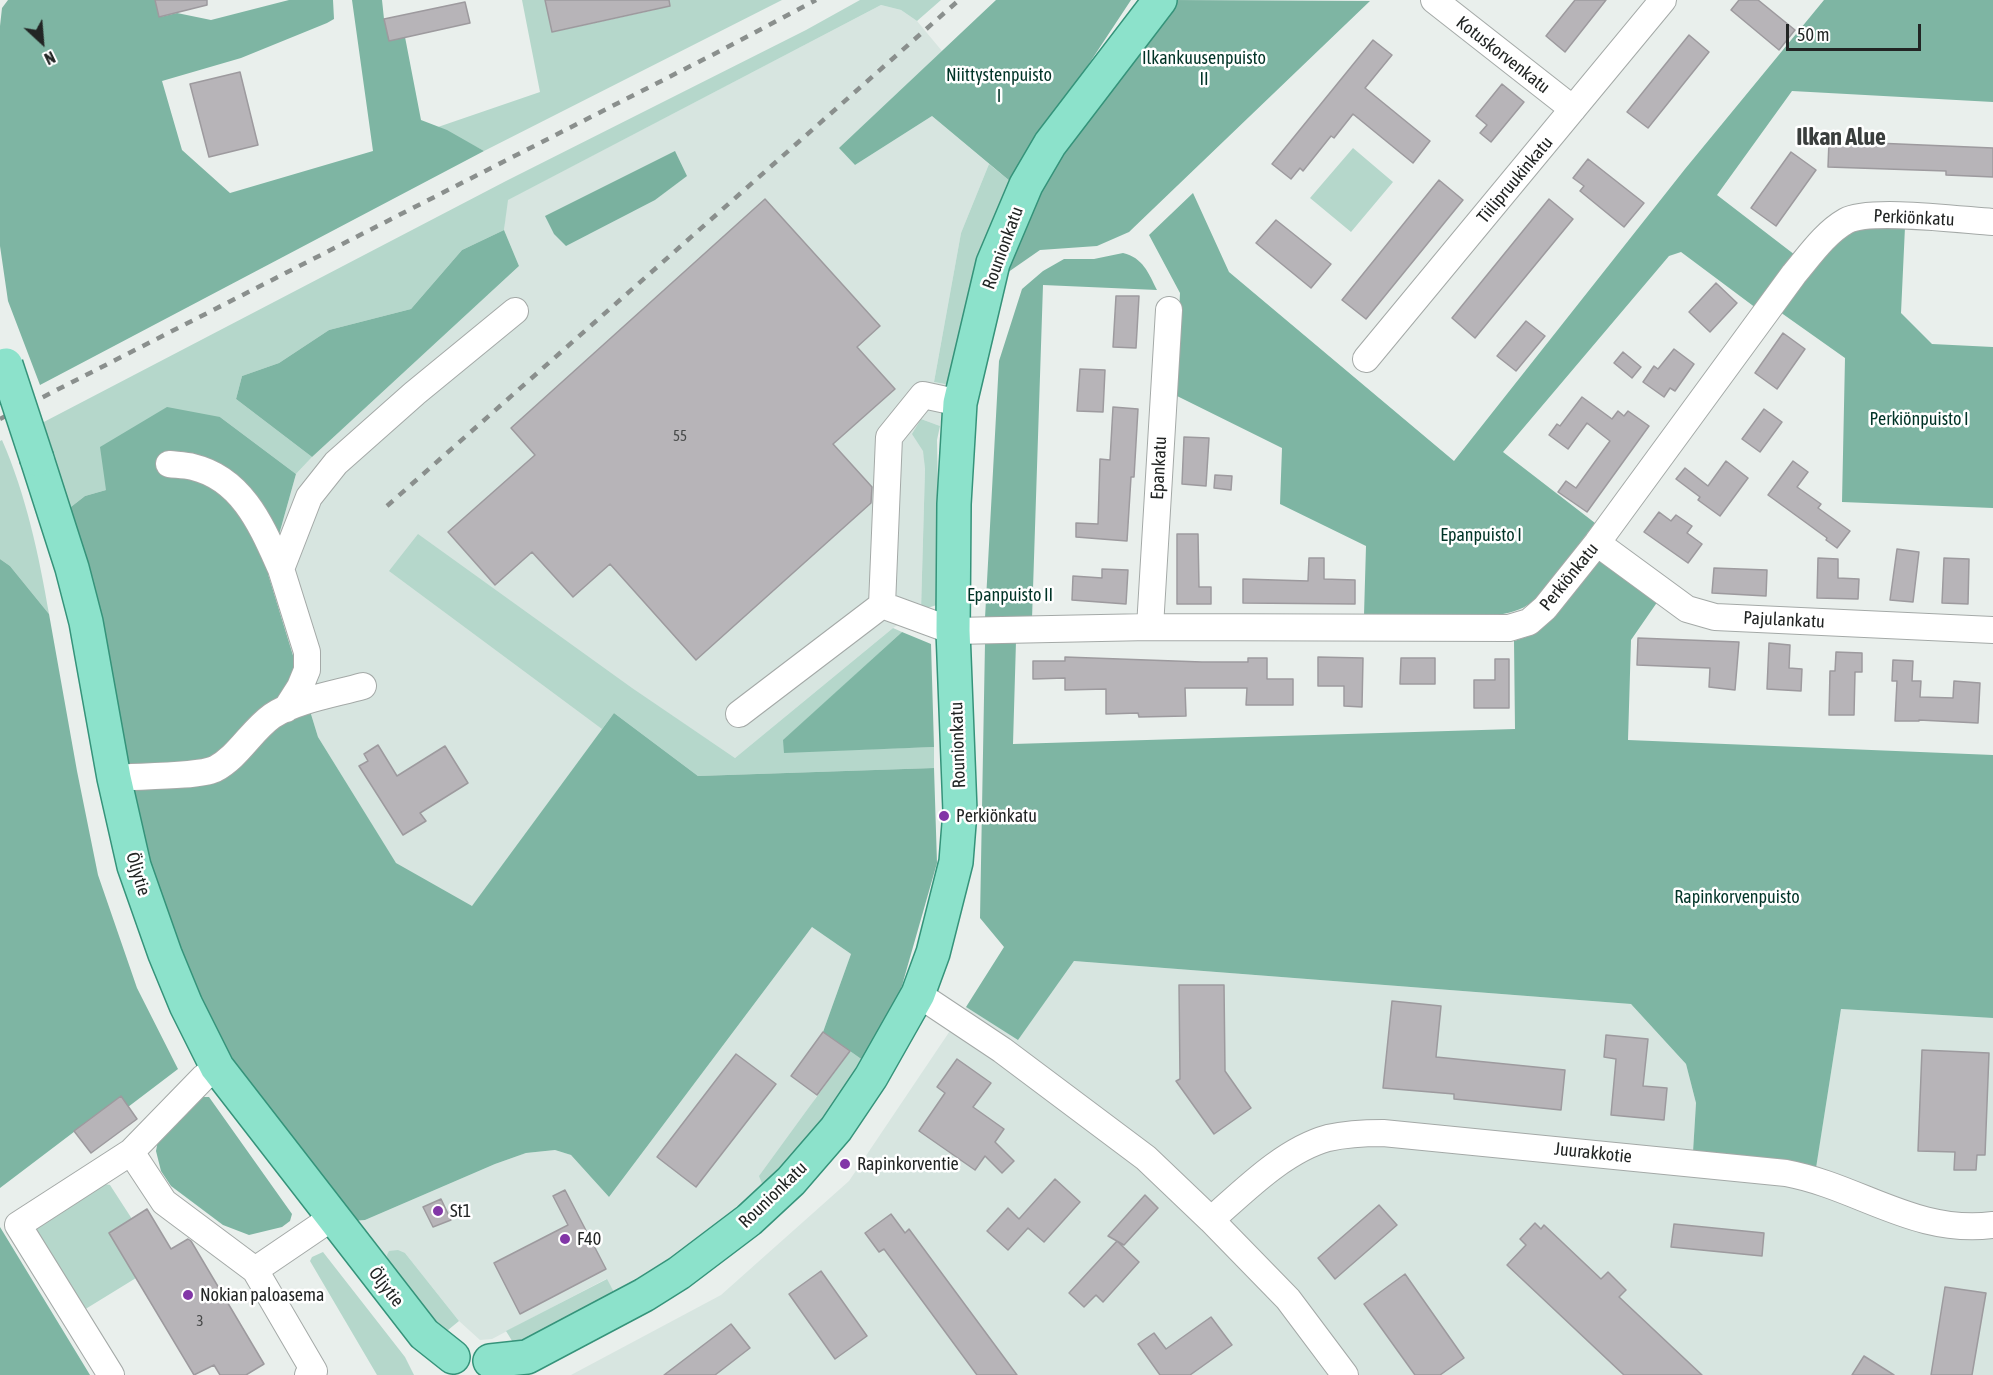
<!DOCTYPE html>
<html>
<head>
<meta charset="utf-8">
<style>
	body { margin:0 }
	#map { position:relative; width:1993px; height:1375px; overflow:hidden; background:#e9efec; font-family:"Asap Condensed",sans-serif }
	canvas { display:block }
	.north { position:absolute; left:12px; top:12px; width:60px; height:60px; -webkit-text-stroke:4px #fff; paint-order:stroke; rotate:154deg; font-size:16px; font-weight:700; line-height:24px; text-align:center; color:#222524 }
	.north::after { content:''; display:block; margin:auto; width:21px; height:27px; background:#222524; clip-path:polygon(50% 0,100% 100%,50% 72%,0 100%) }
	.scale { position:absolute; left:1786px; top:24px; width:135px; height:27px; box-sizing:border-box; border:3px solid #222524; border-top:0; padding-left:8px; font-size:18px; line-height:21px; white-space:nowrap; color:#222524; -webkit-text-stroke:4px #fff; paint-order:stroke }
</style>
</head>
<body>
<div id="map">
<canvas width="1993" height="1375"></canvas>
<div class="north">N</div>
<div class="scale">50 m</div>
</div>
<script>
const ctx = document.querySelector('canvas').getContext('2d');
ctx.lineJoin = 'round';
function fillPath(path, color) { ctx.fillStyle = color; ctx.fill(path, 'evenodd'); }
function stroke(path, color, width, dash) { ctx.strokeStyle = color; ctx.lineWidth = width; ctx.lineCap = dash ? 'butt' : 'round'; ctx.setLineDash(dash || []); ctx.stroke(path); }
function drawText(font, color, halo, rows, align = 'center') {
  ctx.font = font + ' "Asap Condensed",sans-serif'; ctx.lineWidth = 5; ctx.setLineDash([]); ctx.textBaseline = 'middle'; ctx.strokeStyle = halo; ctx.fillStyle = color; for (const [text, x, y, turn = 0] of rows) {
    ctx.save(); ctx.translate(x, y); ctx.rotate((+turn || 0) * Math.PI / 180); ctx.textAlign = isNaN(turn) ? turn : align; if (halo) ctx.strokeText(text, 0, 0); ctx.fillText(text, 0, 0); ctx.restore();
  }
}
const built = new Path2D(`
	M881,5L901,10L917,21L942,51L840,148L855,165L932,116L989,164L961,233L934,382L950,385L940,426L921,419L925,469L921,610L893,628L735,758L632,689L472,907L396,864L318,737L268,574L296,474L312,457L519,266L504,230L507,200Z
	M812,927L851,954L823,1032L850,1051L817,1095L765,1191L716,1234L615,1294L606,1279L492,1339L480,1340L459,1321L405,1253L388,1265L353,1221L365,1220L495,1164L526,1153L555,1150L571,1155L609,1197Z
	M1074,961L1631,1004L1686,1064L1696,1103L1693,1152L1816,1167L1841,1009L1993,1018V1375H571L721,1295L849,1181L966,1007L1018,1039Z`);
const green = new Path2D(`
	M522,0H545L553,32L654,10L653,0H782L484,151L438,127L540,92Z
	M860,0H941L917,21L901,10L881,5L508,200L504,230L462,250L411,309L329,330L279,363L242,376L236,399L312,457L296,474L220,417L106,490L85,496L67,510L40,424L506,181L806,30Z
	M1353,148L1393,182L1351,232L1310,198Z
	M989,164L1011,182L950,385L934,382L961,233Z
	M921,419L940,426L937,440L940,604L921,610L925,469L923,451L912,434Z
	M2,440C26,495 39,555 49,614L10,566L0,559V441Z
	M418,534L632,688L735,758L893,628L902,632L784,740V752L934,747V768L698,776L614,713L602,729L389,571Z
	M850,1051L864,1061L810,1136L765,1191L759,1176Z
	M105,1184L110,1185L132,1219L109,1233L136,1278L79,1313L33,1229Z
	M398,1250L405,1253L459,1321L442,1335L388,1265L387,1255L389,1251Z
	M323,1252L405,1357L414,1375H377L310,1261L312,1257Z
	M607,1279L615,1294L517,1349L506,1331Z`);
const forest = new Path2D(`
	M8,0H155L160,17L177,13L211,20L289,0H333L334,19L327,23L241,58L162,81L182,150L230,193L373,151L352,0H382L384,19L405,37L421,120L447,130L484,151L40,385L8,301L0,246V26L2,8Z
	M996,0H1131L1011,182L932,116L855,165L839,148Z
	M1174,0L1370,1L1129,232L1097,246L1040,250L1004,275L1029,207L1089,101Z
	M1824,0H1993V102L1792,91L1717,195L1795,255L1756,308L1681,252L1669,256L1503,452L1595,523L1541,594C1529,606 1519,611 1503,614L1364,615L1366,546L1280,504L1282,448L1175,395L1180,293L1149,235L1193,193L1229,272L1454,461L1685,169Z
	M1863,226L1905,227L1901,313L1932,344L1993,347V508L1842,502L1845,358L1780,312L1831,248L1845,234Z
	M504,230L519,266L312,457L236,399L242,376L279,363L329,330L411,309L462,250Z
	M1123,253C1143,258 1148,272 1157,290L1043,285L1032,619L985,618L999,361L1022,289L1043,271L1064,259H1094Z
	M167,407L220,417L296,474L268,574L318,737L396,863L472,906L614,713L698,776L934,768L937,863L901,989L864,1061L823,1032L851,954L812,927L609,1197L571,1155L555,1150L526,1153L495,1164L365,1220L353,1221L342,1214L229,1054L194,988L132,814L67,510L85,496L106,490L100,447Z
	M0,559L10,566L49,614L77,771L98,875L137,988L178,1069L128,1107L120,1097L0,1188Z
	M1601,559L1658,601L1631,640L1628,740L1993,755V1018L1841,1009L1816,1168L1693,1152L1696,1103L1686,1064L1631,1004L1074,961L1018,1040L966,1007L1004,947L980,918L985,643L1016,641L1013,744L1515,729L1514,641L1532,635L1544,626Z
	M902,632L931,644L934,747L784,753L783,740Z
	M202,1097H209L292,1214L290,1221L282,1227L249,1235L223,1225L171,1186L161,1171L156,1151L159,1135Z
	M0,1227L90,1375H0Z`);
const water = new Path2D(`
	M675,151L687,176L655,200L566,246L554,234L545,216Z`);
const building = new Path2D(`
	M155,0H207V5L159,17Z
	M545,0H669L670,6L552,32Z
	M1575,0H1606L1565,52L1546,36Z
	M1739,0H1758L1795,30L1779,50L1731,10Z
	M465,2L470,23L389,41L384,19Z
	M1689,35L1709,52L1648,128L1627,112Z
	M1373,40L1392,55L1365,88L1430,141L1413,163L1353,114L1334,138L1331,136L1303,171L1300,168L1291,179L1272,164Z
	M240,72L258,145L209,157L190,84Z
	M1502,84L1524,102L1491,142L1480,133L1487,125L1476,116Z
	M1829,141L1993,148V177L1946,175V171L1828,167Z
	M1791,152L1816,170L1776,226L1751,208Z
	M1588,159L1644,203L1624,227L1580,191L1584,186L1573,178Z
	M1439,180L1463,200L1366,319L1342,300Z
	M765,199L880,326L857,347L895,389L833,444L872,487L871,503L696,660L610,564L573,597L532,552L495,585L448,532L535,455L511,428Z
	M1549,199L1573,219L1475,338L1452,318Z
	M1276,220L1331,264L1311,288L1256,243Z
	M1716,283L1737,303L1710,332L1689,312Z
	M1116,296H1139L1136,348L1113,347Z
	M1526,321L1545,336L1516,371L1497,356Z
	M1783,333L1805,349L1777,389L1755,373Z
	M1674,349L1694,364L1675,391L1670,388L1664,397L1643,382L1654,366L1658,369Z
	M1623,352L1641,367L1632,378L1614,363Z
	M1080,369L1105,370L1103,412L1077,411Z
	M1582,397L1612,419L1618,411L1624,416L1628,411L1649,426L1587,512L1558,492L1566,481L1576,488L1610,441L1587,423L1568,449L1549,435L1557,424L1560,426Z
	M1113,407L1138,409L1134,477H1131L1127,541L1076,537V523L1098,524L1100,459L1110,460Z
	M1764,409L1782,422L1760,452L1742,439Z
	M1184,437L1209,438L1206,486L1182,484Z
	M1726,461L1748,478L1720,516L1698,500L1700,497L1676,479L1685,468L1708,486Z
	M1793,461L1808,472L1797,487L1821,504L1818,508L1850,531L1837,548L1826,540L1827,538L1768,495Z
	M1215,475L1232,476L1231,490L1214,488Z
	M1659,512L1671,521L1676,515L1692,526L1687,533L1702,544L1688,563L1644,532Z
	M1177,534H1198L1199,587H1211V604H1177Z
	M1897,549L1919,552L1913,602L1890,600Z
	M1309,558H1324V579L1355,580V604L1243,603V579L1308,581Z
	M1818,558L1838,559V578L1859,579L1858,599L1817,598Z
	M1944,558L1969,559L1968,604L1942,603Z
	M1714,568L1767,570L1766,596L1712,593Z
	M1102,569L1128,570L1126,604L1072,600L1073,576L1102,578Z
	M1638,638L1739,642L1735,690L1709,687L1710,668L1637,665Z
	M1769,643L1790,645L1789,668L1802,669L1801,691L1767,689Z
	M1836,652L1862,653V672H1855L1854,715H1829L1830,671H1835Z
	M1065,657L1202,662H1248V658H1267V679H1293V705H1246L1247,688H1185L1186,716L1139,717L1138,713L1106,714V689L1065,690V678L1033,679V661H1065Z
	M1318,657L1363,658L1362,707L1344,706V686H1318Z
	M1401,658H1435V684H1400Z
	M1495,659H1509V708H1474V680H1495Z
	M1893,660L1913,661L1912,681H1921L1920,697L1953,698L1954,681L1980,683L1978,723L1919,720V721H1895L1897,681H1892Z
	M378,745L397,776L445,746L468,783L420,813L426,821L403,835L359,766L368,761L364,754Z
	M1179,985H1224L1225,1071L1251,1108L1214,1134L1176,1081L1180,1079Z
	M1392,1001L1441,1006L1436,1057L1565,1070L1561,1110L1454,1099V1094L1383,1088Z
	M823,1032L850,1051L817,1095L791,1076Z
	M1606,1035L1648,1039L1643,1086L1667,1088L1664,1120L1611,1115L1616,1059L1604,1057Z
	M1922,1050L1989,1053L1985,1155H1977L1976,1170H1954L1955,1152L1918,1151Z
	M736,1054L776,1084L696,1187L657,1157Z
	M957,1059L991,1083L973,1107L1004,1129L995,1142L1014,1161L1002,1173L985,1156L975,1170L919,1131L945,1093L937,1087Z
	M121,1096L137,1119L91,1153L74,1131Z
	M1055,1179L1080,1202L1044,1242L1028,1228L1008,1250L987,1231L1008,1208L1019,1219Z
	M565,1190L606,1269L520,1314L494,1263L568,1225L553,1196Z
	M1145,1195L1158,1208L1124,1245L1108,1236Z
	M441,1199L451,1220L433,1227L423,1207Z
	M1379,1205L1397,1225L1335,1279L1318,1258Z
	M147,1209L171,1249L188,1239L191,1241L264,1364L246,1375H220L214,1365L194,1375L109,1233Z
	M891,1214L905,1233L909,1229L1017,1375H977L884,1249L879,1252L865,1233Z
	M1535,1223L1541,1229L1544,1225L1601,1279L1608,1272L1626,1290L1619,1297L1702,1375H1624L1507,1265L1526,1245L1520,1239Z
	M1674,1224L1764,1233L1762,1256L1671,1247Z
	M1117,1241L1139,1262L1103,1302L1096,1295L1084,1307L1069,1293Z
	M821,1271L867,1336L835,1359L789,1294Z
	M1405,1274L1464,1358L1440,1375H1415L1364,1304Z
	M1945,1287L1986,1293L1972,1375H1931Z
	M1211,1317L1232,1345L1190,1375H1160L1138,1344L1154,1333L1166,1349Z
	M731,1324L750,1348L715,1375H664Z
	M1864,1356L1894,1375H1852Z`);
const minor = new Path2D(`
	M1434,0L1573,109
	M1366,359L1663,0
	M169,464C177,465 185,465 193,467C243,479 262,527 281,569
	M1597,543L1687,609L1715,617L1993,630
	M882,605L889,437L923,395L960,403
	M1150,627L1169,310
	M286,709L300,687L307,670V652L281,569L309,497L336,463L415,393L515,311
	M739,714L882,605L953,631L1150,627L1509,628L1529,622L1545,608L1597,543L1794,274C1810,255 1825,233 1846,221C1869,208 1962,220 1993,222
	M114,778C137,776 197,777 215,769C238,757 251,731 272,716C296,700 335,694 363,686
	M918,994L1002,1050L1146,1158L1211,1220L1288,1299L1345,1375
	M131,1152L164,1202L255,1270
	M1211,1220C1244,1191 1284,1150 1328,1138C1346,1134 1365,1133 1383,1133L1786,1173C1860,1187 1915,1235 1993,1225
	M111,1375L18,1225L131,1152L203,1078L217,1067
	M308,1375L314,1371L255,1270L333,1217`);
const major = new Path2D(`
	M37,459L72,568L86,622L114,778L134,866L165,954L186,1005L217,1067L424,1334L453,1357
	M490,1361L527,1357L644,1295L679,1273L749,1220L791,1181L836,1129L871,1077L918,994L933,953L956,862L960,811L953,631L954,504L960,403L993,263L1026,185L1050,144L1160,0`);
const rail = new Path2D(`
	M0,419L718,52L816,0
	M387,506L959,0`);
const majorBridge = new Path2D(`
	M6,365L37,459`);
const markers = [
	[944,816,6,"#8236a7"],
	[845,1164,6,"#8236a7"],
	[438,1211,6,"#8236a7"],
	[565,1239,6,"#8236a7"],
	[188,1295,6,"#8236a7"]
];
const numberNames = [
	["55",680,436],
	["3",200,1321]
];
const streetNames = [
	["Kotuskorvenkatu",1503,55,38],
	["Tiilipruukinkatu",1515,180,-50],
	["Perkiönkatu",1914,218,3],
	["Rounionkatu",1003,248,-70],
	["Epankatu",1159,468,-87],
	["Perkiönkatu",1569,577,-51],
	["Pajulankatu",1784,620,3],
	["Rounionkatu",958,745,-92],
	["Öljytie",138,874,73],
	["Juurakkotie",1593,1153,6],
	["Rounionkatu",773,1195,-44],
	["Öljytie",386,1287,52]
];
const parkNames = [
	["Ilkankuusenpuisto",1204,58],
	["II",1204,79],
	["Niittystenpuisto",999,75],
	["I",999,96],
	["Perkiönpuisto I",1919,419],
	["Epanpuisto I",1481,535],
	["Epanpuisto II",1010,595],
	["Rapinkorvenpuisto",1737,897]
];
const poiNames = [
	["Perkiönkatu",956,816],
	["Rapinkorventie",857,1164],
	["St1",450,1211],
	["F40",577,1239],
	["Nokian paloasema",200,1295]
];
const districtNames = [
	["Ilkan Alue",1841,137]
];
fillPath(built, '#d7e5e0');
fillPath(green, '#b5d7cb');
fillPath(forest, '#7eb5a3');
fillPath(water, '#7ab19f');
fillPath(building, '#b7b4b8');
stroke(building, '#9d9a9e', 1.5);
stroke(minor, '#a4a9a7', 28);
stroke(major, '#35937a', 36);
stroke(minor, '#fff', 26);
stroke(major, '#8ce2cb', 33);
stroke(rail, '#8a8f8d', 4.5, [8, 8]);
stroke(majorBridge, '#35937a', 36, []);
stroke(majorBridge, '#8ce2cb', 33);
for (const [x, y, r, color] of markers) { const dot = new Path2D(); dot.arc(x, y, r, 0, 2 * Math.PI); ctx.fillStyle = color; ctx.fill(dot); stroke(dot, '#fff', 2); }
drawText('15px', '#474949', null, numberNames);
drawText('18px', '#222524', '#fff', streetNames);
drawText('18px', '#003427', '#fff', parkNames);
drawText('18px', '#222524', '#fff', poiNames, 'left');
drawText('bold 24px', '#3a3e3d', '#fff', districtNames);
</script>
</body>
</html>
